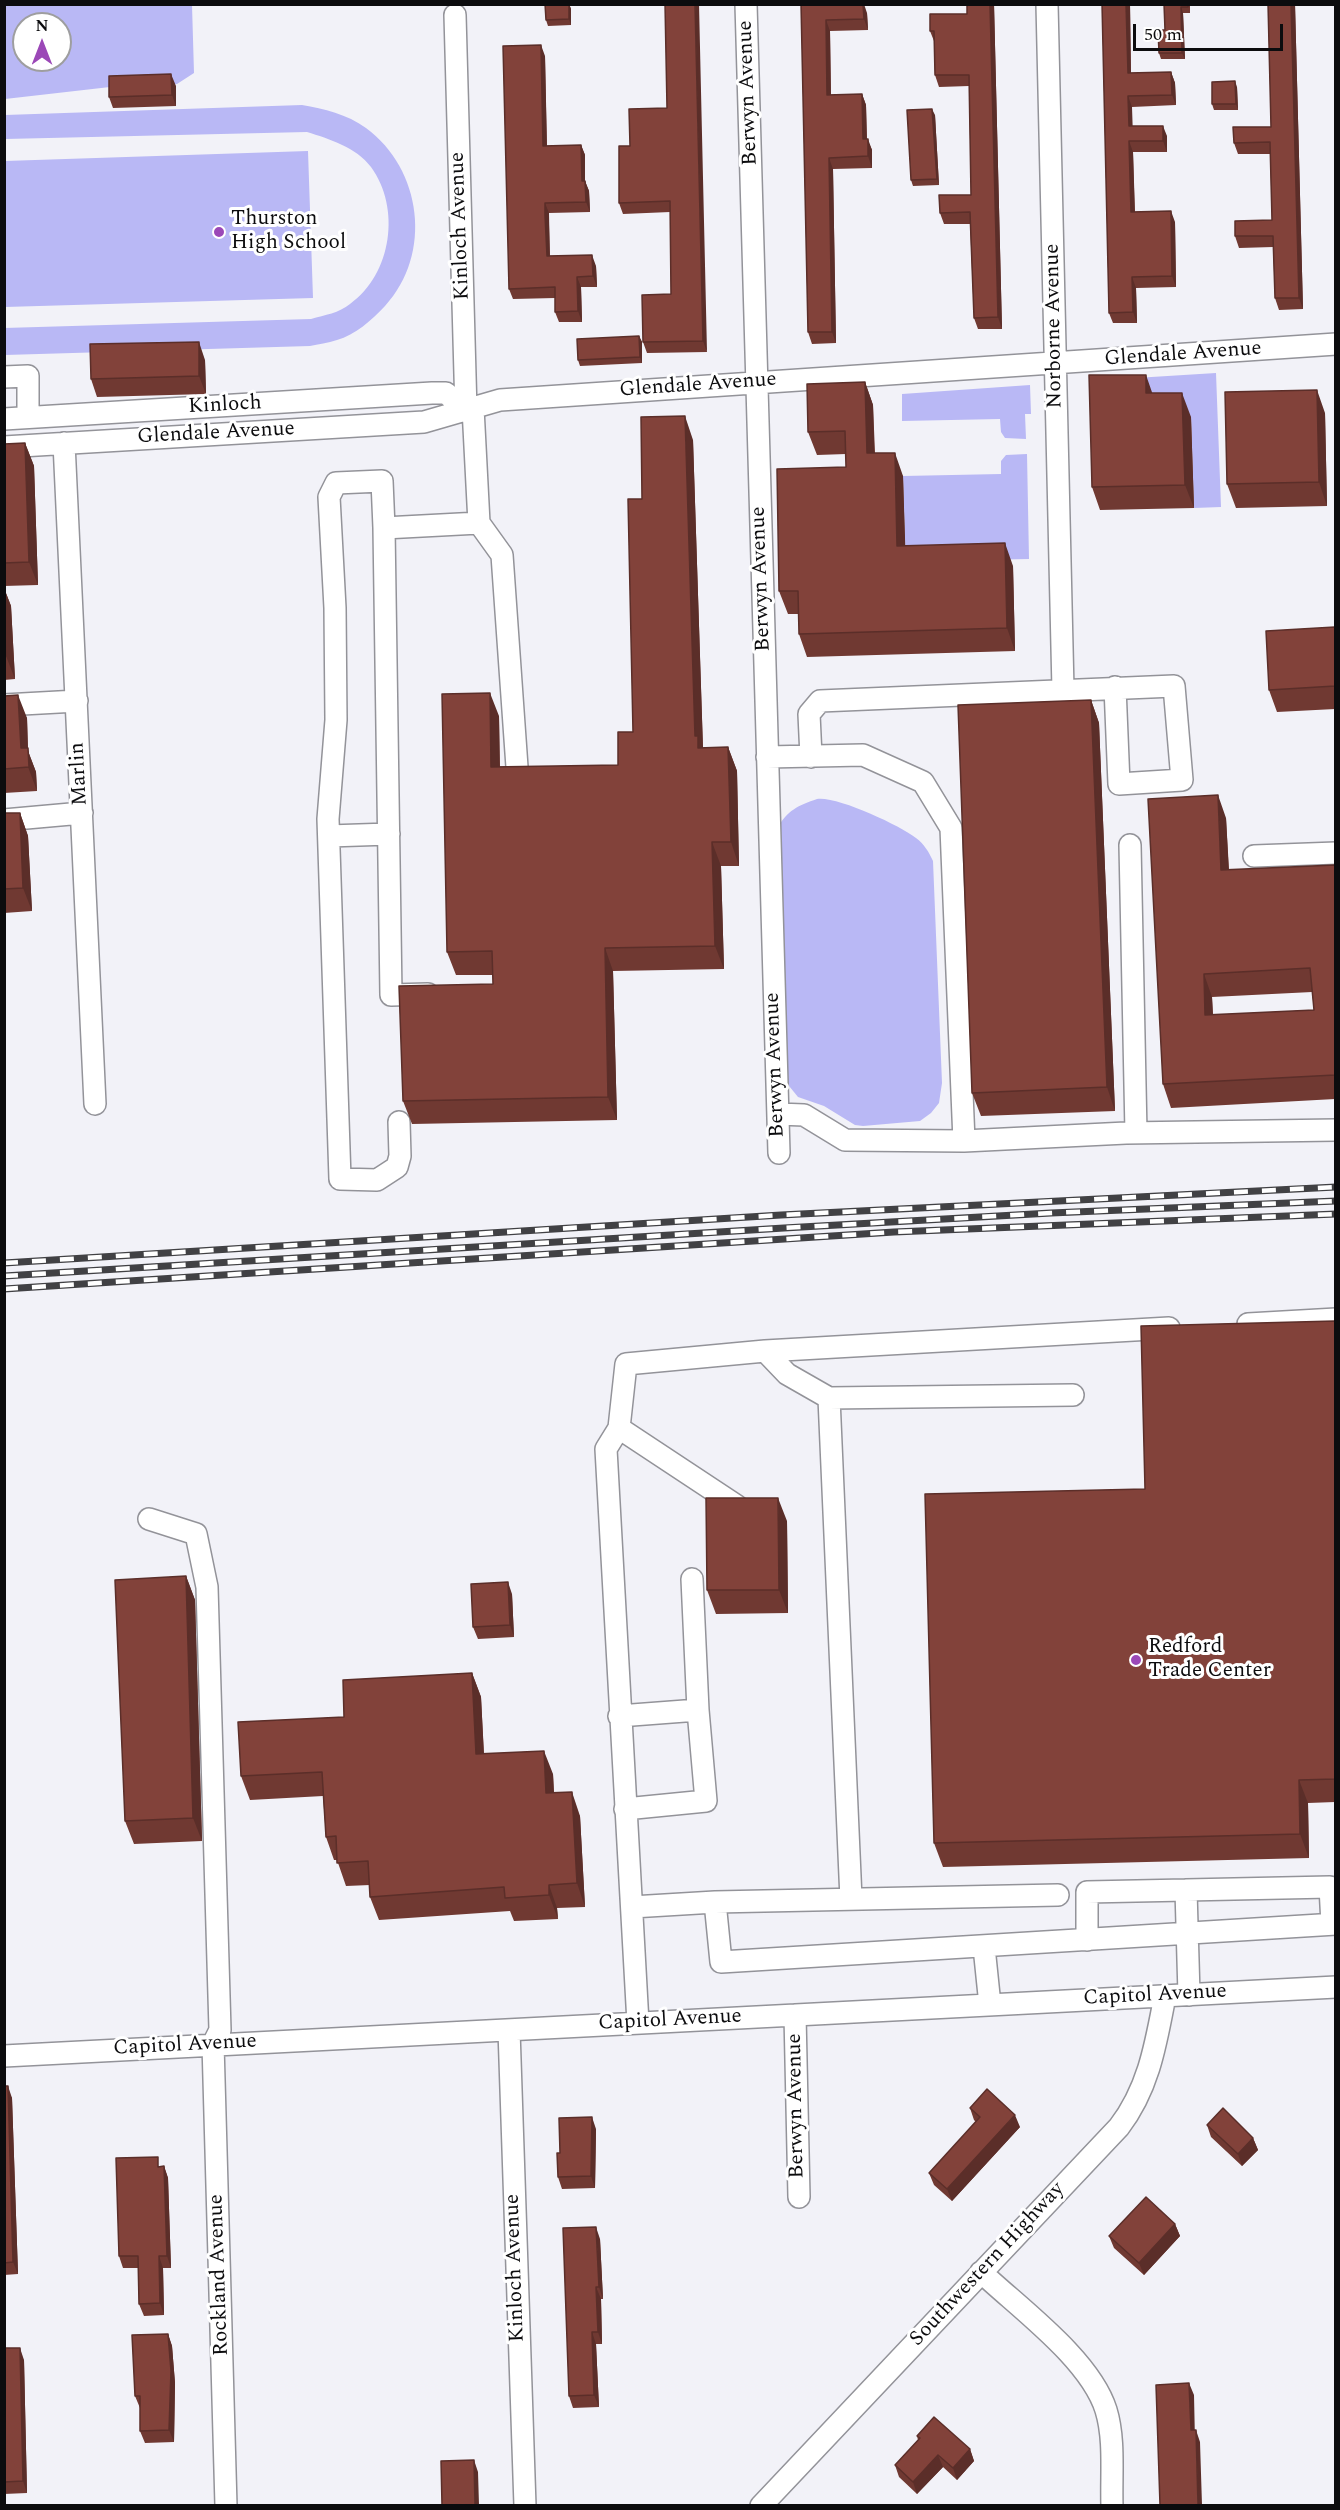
<!DOCTYPE html>
<html>
<head>
<meta charset="utf-8">
<style>
	body { margin:0 }
	#map { position:relative; width:1340px; height:2510px; overflow:hidden; background:#f2f2f8; font-family:Spectral,serif }
	canvas { display:block }
	.frame { position:absolute; inset:0; border:6px solid #0c0c0e; pointer-events:none }
	.north { position:absolute; left:12px; top:12px; width:60px; height:60px; box-sizing:border-box; background:#fff; border:2px solid #9e9e9f; border-radius:50%; rotate:0deg; font-size:16px; font-weight:700; line-height:24px; text-align:center; color:#0c0c0e }
	.north::after { content:''; display:block; margin:auto; width:21px; height:27px; background:#9b48b7; clip-path:polygon(50% 0,100% 100%,50% 72%,0 100%) }
	.scale { position:absolute; left:1133px; top:24px; width:150px; height:27px; box-sizing:border-box; border:3px solid #0c0c0e; border-top:0; padding-left:8px; font-size:18px; line-height:21px; white-space:nowrap; color:#0c0c0e; -webkit-text-stroke:4px #fff; paint-order:stroke }
</style>
</head>
<body>
<div id="map">
<canvas width="1340" height="2510"></canvas>
<div class="frame"></div>
<div class="north">N</div>
<div class="scale">50 m</div>
</div>
<script>
const ctx = document.querySelector('canvas').getContext('2d');
ctx.lineJoin = 'round';
function fillPath(path, color) { ctx.fillStyle = color; ctx.fill(path, 'evenodd'); }
function stroke(path, color, width, dash) { ctx.strokeStyle = color; ctx.lineWidth = width; ctx.lineCap = dash ? 'butt' : 'round'; ctx.setLineDash(dash || []); ctx.stroke(path); }
function drawText(font, color, halo, rows, align = 'center') {
  ctx.font = font + ' Spectral,serif'; ctx.lineWidth = 6; ctx.setLineDash([]); ctx.textBaseline = 'middle'; ctx.strokeStyle = halo; ctx.fillStyle = color; for (const [text, x, y, turn = 0] of rows) {
    ctx.save(); ctx.translate(x, y); ctx.rotate((+turn || 0) * Math.PI / 180); ctx.textAlign = isNaN(turn) ? turn : align; if (halo) ctx.strokeText(text, 0, 0); ctx.fillText(text, 0, 0); ctx.restore();
  }
}
const green = new Path2D(`
	M4,5H192L194,73L177,84L110,87L5,99ZM24,24H60V60H24Z
	M302,105C324,109 347,114 366,128C422,169 433,254 385,306C372,320 355,335 337,340C328,343 318,344 310,346L5,355L4,328L311,319C325,315 339,313 350,304C392,274 401,208 371,167C356,147 329,139 307,132L5,139V115Z
	M308,151L313,298L5,307V161Z
	M1216,373L1221,507L1194,508L1191,417L1103,380Z
	M1030,385L1031,414H1025L1026,439L1005,438L1001,432L1000,419L902,421V394Z
	M1027,454L1029,559L977,560L906,569L903,476L1001,474V461L1006,455Z
	M817,799C837,796 899,825 916,838C924,844 929,852 933,861L942,1083L939,1103L931,1113L920,1121L863,1126L855,1125L824,1106L798,1097L785,1081L778,828C786,811 799,805 817,799Z`);
const minor = new Path2D(`
	M746,4L779,1153
	M1047,4L1063,690
	M4,377L28,376V417
	M4,419L432,393H446L466,411L455,15
	M64,443L95,1104
	M4,447L424,422L500,400L1336,344
	M479,523L502,555L517,767
	M384,528L382,481L336,483L329,497L335,608L336,720L328,819L340,1179L377,1180L397,1167L400,1156L399,1122
	M4,705L77,701
	M767,757L863,755L923,782L951,828L964,1141L845,1140L804,1115L778,1114
	M811,757L809,714L820,701L1174,686L1182,780L1119,784L1115,687
	M4,820L82,813
	M329,836L389,834
	M1130,845L1136,1133
	M1254,856L1336,853
	M428,994L391,995L384,528L479,523L473,408
	M964,1141L1126,1133L1336,1130
	M1248,1324L1336,1319
	M765,1351L787,1374L829,1398L1073,1395
	M829,1398L851,1899
	M619,1428L737,1506
	M149,1519L196,1534L207,1587L220,2030L213,2044L226,2506
	M619,1716L698,1710L692,1579
	M625,1809L706,1801L698,1710
	M1186,1890L1330,1887L1332,1924
	M715,1902L1058,1895
	M632,1907L715,1902L721,1962L1336,1924
	M1087,1940V1892L1186,1890L1189,1995
	M984,1947L990,2005
	M795,2015L799,2197
	M638,2023L606,1449L619,1428L626,1364L765,1351L1169,1328
	M509,2030L525,2506
	M4,2056L1336,1987
	M981,2272C1019,2308 1090,2359 1106,2410C1115,2439 1111,2475 1112,2506
	M761,2506L1119,2127C1149,2088 1156,2043 1165,1996`);
const rail = new Path2D(`
	M4,1263L781,1215L1336,1187
	M4,1276L784,1228L1051,1213L1336,1201
	M4,1289L894,1232L1336,1214`);
const wall = new Path2D(`
	M545,4H569L571,9V25L548,26L546,20Z
	M801,4L867,13L868,30L830,31L831,95L862,94L866,105L867,139L872,150V168L833,169L836,343L812,344L808,332Z
	M967,4H994L1002,329H978L974,318L970,224H944L940,213L971,195L969,86L939,87L935,75L934,41L930,31L967,14Z
	M1102,4H1130L1131,73L1171,72L1175,83L1176,105L1132,107V126L1167,136V152H1133L1135,212L1175,222L1176,287L1136,288L1137,323H1113L1109,313Z
	M1164,4H1190V13H1183L1185,59H1161L1159,53L1165,30Z
	M1268,4H1295L1303,309L1279,310L1275,298L1273,247L1239,248L1235,236L1272,220L1270,154H1238L1234,143L1271,127Z
	M545,56L547,146L581,145L585,155V181L589,191L590,212L549,213V225L550,256L596,266L597,287H581L582,322H559L555,312V298L513,299L509,289Z
	M176,86V106L113,108L109,97Z
	M1237,87L1238,110H1214L1212,104Z
	M667,108L707,352L647,353L643,342L671,294L670,212L623,214L619,203L630,146Z
	M935,115L939,185L913,186L911,180Z
	M639,336L642,342V363L580,366L578,360Z
	M205,360L206,394L97,397L91,379Z
	M865,382L873,405L875,453L903,476L905,546L1013,566L1015,651L807,657L799,634V614H788L779,591L846,467V454L817,455L808,432Z
	M1153,393L1191,417L1194,508L1100,510L1092,487Z
	M1325,413L1327,506L1236,508L1227,484Z
	M693,440L703,748L728,747L737,771L739,866H721L724,969L613,971L617,1120L412,1124L403,1101L493,984V975H456L447,952L499,716L500,767L618,765L633,732L642,499Z
	M25,443L34,466L38,585L4,586V444Z
	M4,588L11,606L15,679L4,680Z
	M1335,627V709L1277,712L1269,690Z
	M4,696L27,718L28,751L36,772L37,791L4,793Z
	M1091,700L1099,723L1115,1111L981,1116L972,1093Z
	M4,813H20L28,836L32,911L4,913Z
	M1226,818L1229,870L1335,865V1099L1171,1108L1163,1084ZM1312,992L1314,1010L1213,1015L1212,997Z
	M1335,1321V1802L1308,1803L1309,1858L943,1867L934,1843L1145,1489Z
	M787,1521L788,1613L716,1614L707,1590Z
	M186,1576L195,1600L202,1841L134,1844L125,1821Z
	M512,1594L514,1637L478,1639L473,1627Z
	M472,1673L481,1697L484,1754L553,1774L554,1793L580,1816L585,1907L557,1908L558,1919L514,1921L510,1911L379,1920L370,1897V1885L346,1886L337,1860H334L326,1837L323,1796L250,1800L241,1776Z
	M4,2086L12,2098L18,2274L4,2275Z
	M970,2108L1020,2127L952,2201L934,2185L929,2173L976,2122L974,2120Z
	M1207,2125L1253,2138L1258,2150L1242,2166L1211,2137Z
	M596,2129L595,2188L562,2189L558,2177Z
	M161,2166H164L168,2178L171,2268H163L164,2315L144,2316L139,2304L138,2268H123L119,2256Z
	M1175,2224L1180,2236L1144,2275L1114,2248L1109,2236Z
	M600,2239L603,2299H601L602,2344H596L599,2407L573,2408L569,2396Z
	M168,2334L172,2346L175,2383L174,2442L145,2443L140,2431V2408L135,2396Z
	M4,2348L24,2360L27,2493L4,2494Z
	M917,2436L970,2449L974,2461L957,2480L943,2467L917,2494L899,2477L895,2465L918,2440Z`);
const shadedWall = new Path2D(`
	M569,4L571,9V25L569,19Z
	M695,4H699L707,352L703,341Z
	M863,4H864L867,13L868,30L864,19Z
	M990,4H994L1002,329L998,317Z
	M1126,4H1130L1131,84L1128,73Z
	M1291,4H1295L1303,309L1299,298Z
	M1181,7L1183,13L1185,59L1182,53Z
	M826,20L830,31L831,107L827,95Z
	M541,45L545,56L547,156L543,146Z
	M1171,72L1175,83L1176,105L1172,95Z
	M171,74L176,86V106L172,95Z
	M1235,81L1237,87L1238,110L1236,104Z
	M862,94L866,105L867,150L863,139Z
	M1128,96L1132,107L1133,137L1129,126Z
	M932,109L935,115L939,185L937,179Z
	M1163,126L1167,136V152L1163,141Z
	M868,139L872,150V168L868,156Z
	M1129,141L1133,152L1135,222L1131,212Z
	M581,145L585,155V181L589,191L590,212L586,202L582,181Z
	M829,158L833,169L836,343L832,332Z
	M545,203L549,213L550,267L547,256Z
	M1171,211L1175,222L1176,287L1172,276Z
	M592,255L596,266L597,287L593,276Z
	M577,277L581,287L582,322L578,311Z
	M1132,277L1136,288L1137,323L1133,312Z
	M639,336L642,342V363L640,357Z
	M199,342L205,360L206,394L199,376Z
	M1146,375L1154,398L1146,393Z
	M865,382L873,405L875,476L867,453Z
	M1317,390L1325,413L1327,506L1319,482Z
	M1182,393L1191,417L1194,508L1185,485Z
	M685,416L693,440L703,750L698,748L695,736Z
	M25,443L34,466L38,585L29,562Z
	M895,453L903,476L906,569L897,546Z
	M1005,543L1013,566L1015,651L1007,628Z
	M4,588L11,606L15,679L6,656L4,623Z
	M490,693L499,716L500,791L491,767Z
	M18,695L27,718L28,751L36,772L37,791L21,748Z
	M1091,700L1099,723L1115,1111L1107,1087Z
	M728,747L737,771L739,866L731,842Z
	M1218,795L1226,818L1230,894L1221,870Z
	M20,813L28,836L32,911L23,888Z
	M712,842L721,866L724,969L715,946Z
	M605,948L613,971L617,1120L608,1097Z
	M1204,974L1212,997L1214,1039L1205,1015Z
	M778,1498L787,1521L788,1613L779,1590Z
	M186,1576L195,1600L202,1841L193,1818Z
	M508,1582L512,1594L514,1637L510,1625Z
	M472,1673L481,1697L485,1778L476,1754Z
	M544,1751L553,1774L555,1817L546,1793Z
	M1299,1780L1308,1803L1309,1858L1300,1834Z
	M572,1792L580,1816L585,1907L577,1883Z
	M549,1885L557,1908L558,1919L549,1895Z
	M8,2086L12,2098L18,2274L13,2262Z
	M1015,2115L1020,2127L952,2201L947,2189Z
	M592,2117L596,2129L595,2188L591,2176Z
	M1253,2138L1258,2150L1242,2166L1238,2154Z
	M164,2166L168,2178L171,2268L167,2256Z
	M1175,2224L1180,2236L1144,2275L1139,2263Z
	M596,2227L600,2239L603,2299L599,2287Z
	M159,2256L163,2268L164,2315L160,2303Z
	M596,2287L601,2299L602,2344L598,2332Z
	M592,2332L596,2344L599,2407L594,2395Z
	M168,2334L172,2346L175,2383L174,2442L169,2430Z
	M20,2348L24,2360L27,2493L23,2481Z
	M1189,2383L1194,2395L1195,2442L1191,2430Z
	M1196,2430L1200,2442L1202,2505H1198Z
	M970,2449L974,2461L957,2480L953,2468Z
	M938,2455L943,2467L917,2494L913,2482Z
	M474,2460L478,2472L479,2505H475Z`);
const building = new Path2D(`
	M545,4H569V19L546,20Z
	M665,4H695L703,341L643,342L642,295L671,294L670,201L619,203V146H630L629,109L667,108Z
	M801,4H863L864,19L826,20L827,95L862,94L863,139H868V156L829,158L832,332H808Z
	M967,4H990L998,317L974,318L970,212L940,213L939,195H971L969,75H935L934,31H930V14H967Z
	M1102,4H1126L1128,73L1171,72L1172,95L1128,96L1129,126H1163V141H1129L1131,212L1171,211L1172,276L1132,277L1133,312L1109,313Z
	M1164,4H1188V7H1181L1182,53H1159L1158,30H1165Z
	M1268,4H1291L1299,298H1275L1273,236H1235V221L1272,220L1270,142L1234,143L1233,127H1271Z
	M541,45L543,146L581,145L582,181H585L586,202L545,203V215L547,256L592,255L593,276L577,277L578,311L555,312V287L509,289L503,46Z
	M171,74L172,95L109,97V76Z
	M1235,81L1236,104H1212V82Z
	M932,109L937,179L911,180L907,110Z
	M639,336L640,357L578,360L577,339Z
	M199,342V376L91,379L90,344Z
	M1089,375H1146V393H1182L1185,485L1092,487Z
	M865,382L867,453H895L897,546L1005,543L1007,628L799,634L798,591H779L777,469L846,467L845,431L808,432L807,384Z
	M1317,390L1319,482L1227,484L1225,392Z
	M685,416L695,736H698V748L728,747L731,842H712L715,946L605,948L608,1097L403,1101L399,986L493,984L492,951L447,952L442,694L490,693L491,767L618,765V732H633L628,499H642L641,417Z
	M25,443L29,562L4,563V444Z
	M4,623L6,656H4Z
	M1335,627V686L1269,690L1266,631Z
	M18,695L21,748H28L29,767L4,769V696Z
	M1091,700L1107,1087L972,1093L958,705Z
	M1218,795L1221,870L1335,865V1075L1163,1084L1148,799ZM1310,968L1314,1010L1205,1015L1204,974Z
	M4,813H20L23,888L4,889Z
	M1335,1321V1779L1299,1780L1300,1834L934,1843L925,1494L1145,1489L1141,1326Z
	M706,1498H778L779,1590H707Z
	M186,1576L193,1818L125,1821L115,1580Z
	M508,1582L510,1625L473,1627L471,1584Z
	M472,1673L476,1754L544,1751L546,1793L572,1792L577,1883L549,1885V1895L505,1898L504,1887L370,1897L368,1861L337,1863L336,1836L326,1837L322,1772L241,1776L238,1722L344,1717L343,1680Z
	M4,2086H8L13,2262L4,2263Z
	M987,2089L1015,2115L947,2189L929,2173L980,2117L970,2108Z
	M1223,2108L1253,2138L1238,2154L1207,2125Z
	M592,2117L591,2176L558,2177L557,2153H560L559,2118Z
	M158,2157V2167L164,2166L167,2256H159L160,2303L139,2304L138,2256H119L116,2158Z
	M1146,2197L1175,2224L1139,2263L1109,2236Z
	M596,2227L599,2287H596L598,2332H592L594,2395L569,2396L563,2228Z
	M168,2334L171,2371L169,2430L140,2431V2396H135L132,2335Z
	M4,2348H20L23,2481L4,2482Z
	M1189,2383L1191,2430H1196L1198,2505H1160L1156,2385Z
	M934,2417L970,2449L953,2468L938,2455L913,2482L895,2465L920,2438L917,2436Z
	M474,2460L475,2505H442L441,2461Z`);
const markers = [
	[219,232,6,"#9b48b7"],
	[1136,1660,6,"#9b48b7"]
];
const streetNames = [
	["Berwyn Avenue",749,93,-92],
	["Kinloch Avenue",461,226,-92],
	["Norborne Avenue",1055,326,-91],
	["Glendale Avenue",1183,355,-4],
	["Glendale Avenue",698,386,-4],
	["Kinloch",225,406,-3],
	["Glendale Avenue",216,434,-3],
	["Berwyn Avenue",762,579,-92],
	["Marlin",80,774,-93],
	["Berwyn Avenue",776,1065,-92],
	["Capitol Avenue",1155,1996,-3],
	["Capitol Avenue",670,2021,-3],
	["Capitol Avenue",185,2046,-3],
	["Berwyn Avenue",797,2106,-91],
	["Southwestern Highway",988,2265,-47],
	["Kinloch Avenue",516,2268,-92],
	["Rockland Avenue",220,2275,-92]
];
const poiNames = [
	["Thurston",231,220],
	["High School",231,244],
	["Redford",1148,1648],
	["Trade Center",1148,1672]
];
fillPath(green, '#b9b8f5');
stroke(minor, '#939399', 24);
stroke(minor, '#fff', 21);
stroke(rail, '#414144', 7);
stroke(rail, '#fff', 4.5, [14]);
fillPath(wall, '#703932');
fillPath(shadedWall, '#5b2e29');
fillPath(building, '#82423a');
stroke(building, '#5b2e29', 1.5);
for (const [x, y, r, color] of markers) { const dot = new Path2D(); dot.arc(x, y, r, 0, 2 * Math.PI); ctx.fillStyle = color; ctx.fill(dot); stroke(dot, '#fff', 2); }
drawText('21px', '#0c0c0e', '#fff', streetNames);
drawText('21px', '#0c0c0e', '#fff', poiNames, 'left');
</script>
</body>
</html>
